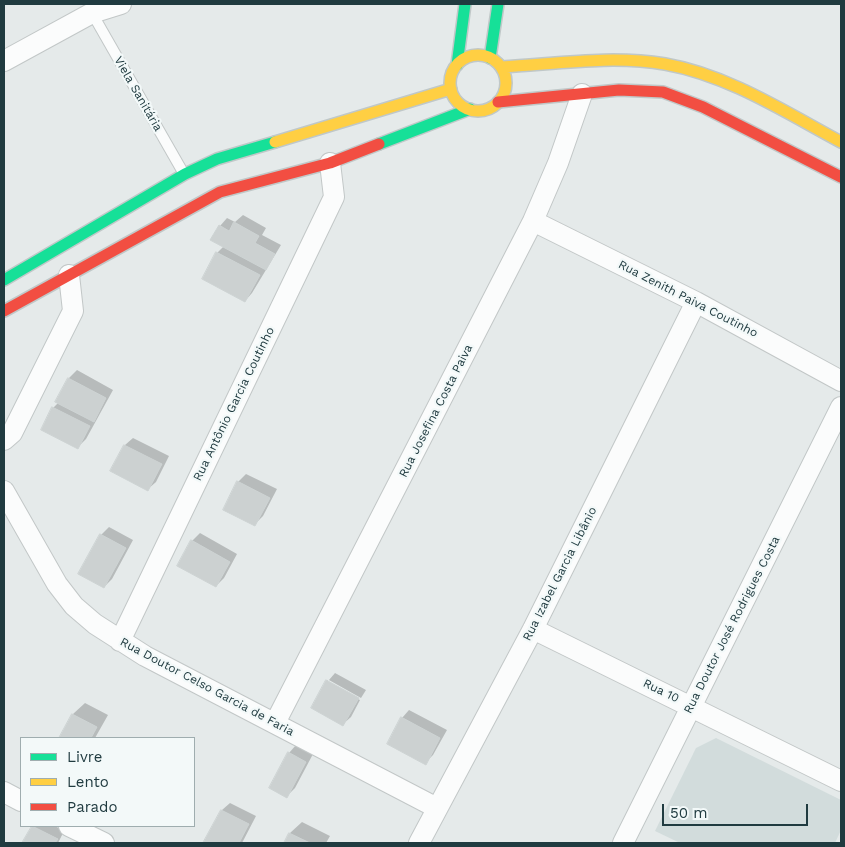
<!DOCTYPE html>
<html>
<head>
<meta charset="utf-8">
<style>
	body { margin:0 }
	#map { position:relative; width:845px; height:847px; overflow:hidden; background:#e5eaea; font-family:"Work Sans",sans-serif }
	canvas { display:block }
	.frame { position:absolute; inset:0; border:5px solid #203b40; pointer-events:none }
	.legend { position:absolute; left:20px; top:737px; width:175px; height:90px; box-sizing:border-box; background:#f3f9f9; border:1px solid #9fadaf; margin:0; padding:6px 9px; list-style:none; font-size:15px; color:#203b40 }
	.legend li { display:flex; align-items:center; gap:10px; height:25px }
	.legend b { width:25px; border:1px solid #9fadaf }
	.scale { position:absolute; left:662px; top:804px; width:146px; height:22px; box-sizing:border-box; border:2px solid #203b40; border-top:0; padding-left:6px; font-size:15px; line-height:18px; white-space:nowrap; color:#203b40; -webkit-text-stroke:4px #f3f9f9; paint-order:stroke }
</style>
</head>
<body>
<div id="map">
<canvas width="845" height="847"></canvas>
<div class="frame"></div>
<ul class="legend">
<li><b style="height:6px;background:#16e098"></b>Livre</li>
<li><b style="height:6px;background:#ffcf43"></b>Lento</li>
<li><b style="height:6px;background:#f24e42"></b>Parado</li>
</ul>
<div class="scale">50 m</div>
</div>
<script>
const ctx = document.querySelector('canvas').getContext('2d');
ctx.lineJoin = 'round';
function fillPath(path, color) { ctx.fillStyle = color; ctx.fill(path, 'evenodd'); }
function stroke(path, color, width, dash) { ctx.strokeStyle = color; ctx.lineWidth = width; ctx.lineCap = dash ? 'butt' : 'round'; ctx.setLineDash(dash || []); ctx.stroke(path); }
function drawText(font, color, halo, rows, align = 'center') {
  ctx.font = font + ' "Work Sans",sans-serif'; ctx.lineWidth = 4.5; ctx.setLineDash([]); ctx.textBaseline = 'middle'; ctx.strokeStyle = halo; ctx.fillStyle = color; for (const [text, x, y, turn = 0] of rows) {
    ctx.save(); ctx.translate(x, y); ctx.rotate((+turn || 0) * Math.PI / 180); ctx.textAlign = isNaN(turn) ? turn : align; if (halo) ctx.strokeText(text, 0, 0); ctx.fillText(text, 0, 0); ctx.restore();
  }
}
const built = new Path2D(`
	M716,738L841,800V830L835,843H680L655,831L696,748Z`);
const shadow = new Path2D(`
	M243,215L266,228L262,235L281,245L252,293L245,301L217,253L224,246L220,226L227,218L235,222Z
	M77,370L113,390L86,439L78,447L53,408L59,402L57,401L69,378Z
	M133,438L169,456L156,482L148,489L112,471L125,445Z
	M246,474L277,489L263,516L255,524L238,482Z
	M109,527L133,540L112,579L104,587L101,535Z
	M200,533L237,554L224,578L216,586L192,541Z
	M335,673L366,690L361,698L329,680Z
	M328,680V683L360,700L351,717L343,724L327,681Z
	M85,703L108,715L95,738H60L73,714Z
	M409,710L447,730L433,755L425,763L402,718Z
	M296,745L313,754L295,788L287,796L289,753Z
	M230,803L256,816L242,843H205L222,810Z
	M302,822L330,836L326,843H285L290,833Z
	M33,826H55L64,831L58,843H24Z`);
const building = new Path2D(`
	M234,222L259,236L255,243L275,254L266,270L210,240L219,225L229,231Z
	M216,252L260,275L245,302L202,279Z
	M68,378L106,398L94,422L55,402Z
	M52,407L90,426L78,449L41,430Z
	M124,445L162,464L148,491L110,471Z
	M237,481L270,498L255,526L223,510Z
	M100,534L126,548L104,588L78,574Z
	M191,540L230,562L216,587L177,566Z
	M326,680L359,698L343,726L311,708Z
	M72,714L97,727L91,738H59Z
	M401,717L440,738L426,765L387,744Z
	M288,752L306,762L287,798L269,788Z
	M221,810L249,824L239,843H203Z
	M32,826L58,839L55,843H22Z
	M289,833L310,843H284Z`);
const lane = new Path2D(`
	M92,13L184,174`);
const street = new Path2D(`
	M4,61L92,13L121,4
	M533,221L696,302L841,381
	M4,440L12,433L73,311L69,275
	M4,491L57,584L74,606L95,624L145,656L437,808
	M533,629L841,781
	M120,641L334,197L330,163
	M275,723L533,221L558,163L582,94
	M4,792L21,801
	M69,826L104,843
	M419,843L533,629L696,302
	M623,843L841,407`);
const fast = new Path2D(`
	M490,58L498,4
	M457,65L465,4
	M379,144L470,109
	M4,280L185,174L217,159L275,142`);
const slow = new Path2D(`
	M450 83a28 28 0 1 1 56 0a28 28 0 1 1-56 0Z
	M502,67C556,64 611,55 665,64C728,75 785,112 841,142
	M275,142L451,89`);
const jam = new Path2D(`
	M498,102L619,90L663,92L703,107L841,177
	M4,311L220,192L330,163L379,144`);
const streetNames = [
	["Viela Sanitária",138,94,60],
	["Rua Zenith Paiva Coutinho",688,299,27],
	["Rua Antônio Garcia Coutinho",234,404,-64],
	["Rua Josefina Costa Paiva",436,411,-63],
	["Rua Izabel Garcia Libânio",560,574,-63],
	["Rua Doutor José Rodrigues Costa",732,625,-63],
	["Rua Doutor Celso Garcia de Faria",207,687,28],
	["Rua 10",661,691,26]
];
fillPath(built, '#d2dcdc');
fillPath(shadow, '#0003');
fillPath(building, '#ccd1d1');
stroke(building, '#cdd3d3', 1);
stroke(lane, '#c2c7c7', 12);
stroke(street, '#c2c7c7', 22);
stroke(fast, '#c0c8c8', 14);
stroke(slow, '#c0c8c8', 14);
stroke(jam, '#c0c8c8', 14);
stroke(lane, '#fbfcfc', 10);
stroke(street, '#fbfcfc', 20);
stroke(fast, '#16e098', 11);
stroke(slow, '#ffcf43', 11);
stroke(jam, '#f24e42', 11);
drawText('12px', '#203b40', '#f3f9f9', streetNames);
</script>
</body>
</html>
